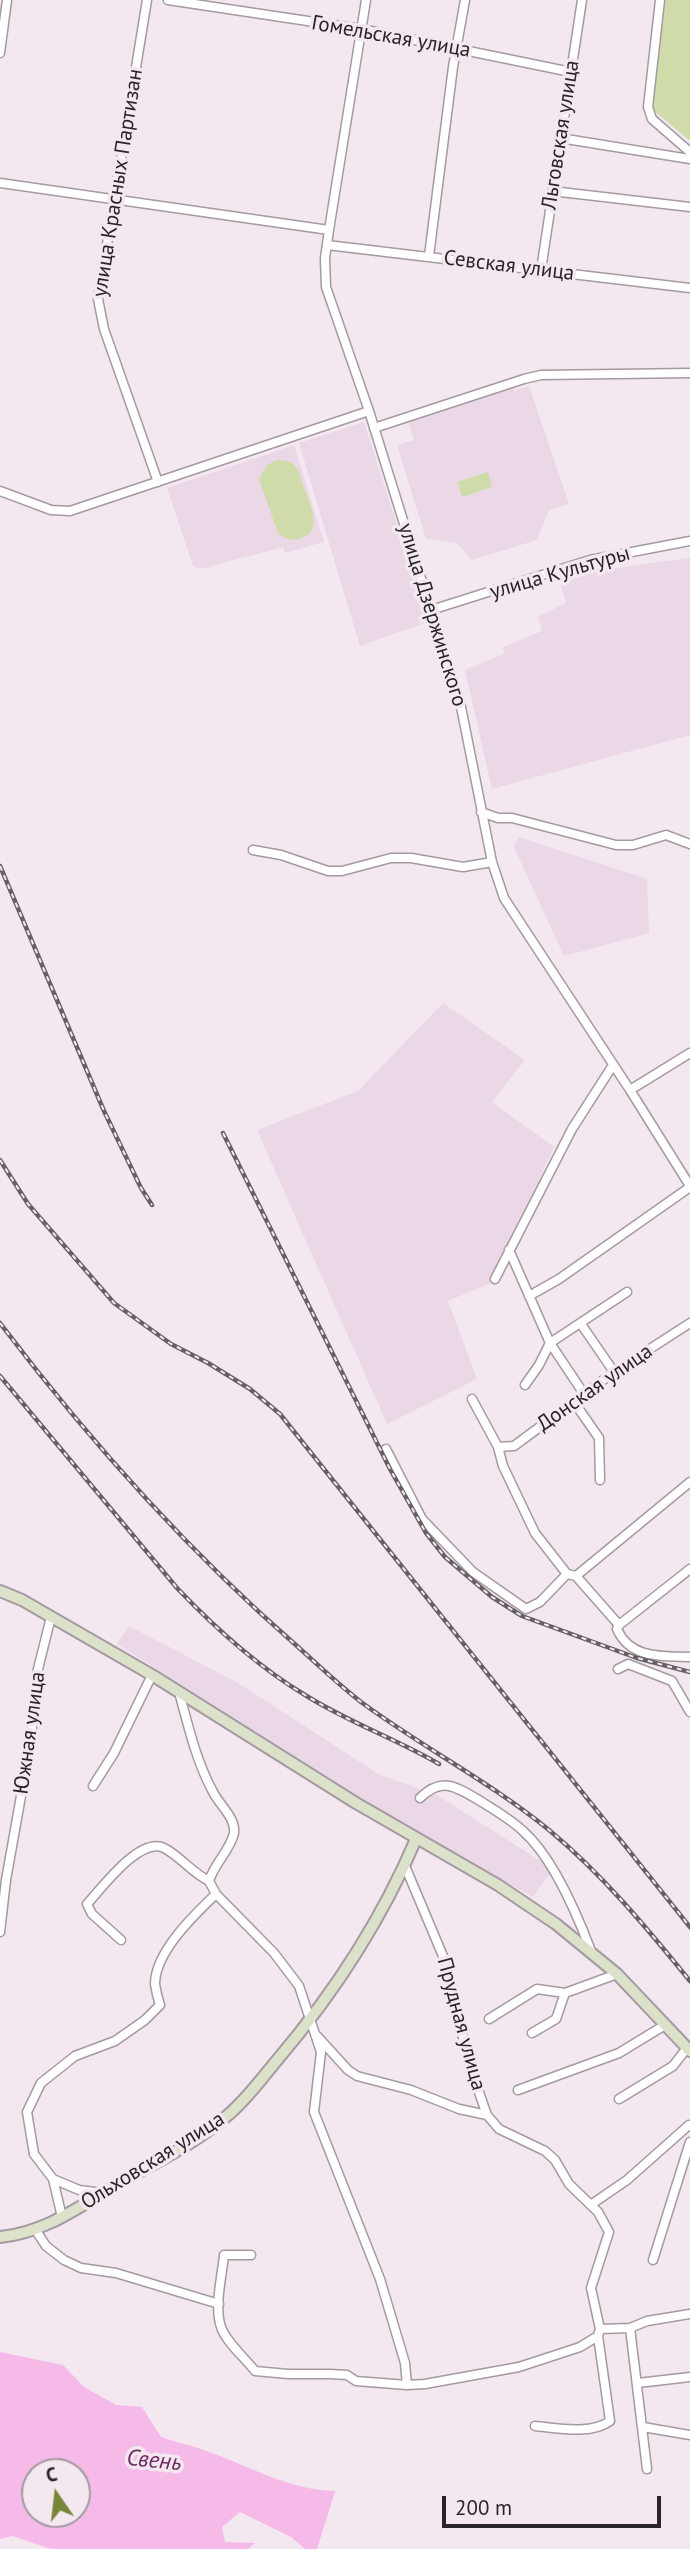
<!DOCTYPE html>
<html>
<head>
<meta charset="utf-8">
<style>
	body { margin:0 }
	#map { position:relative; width:690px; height:2549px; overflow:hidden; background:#f3e7f0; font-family:"PT Sans",sans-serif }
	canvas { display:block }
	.north { position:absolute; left:21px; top:2458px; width:70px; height:70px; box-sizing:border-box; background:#f3e7f0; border:2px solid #a299a0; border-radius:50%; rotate:346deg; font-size:19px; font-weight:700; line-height:28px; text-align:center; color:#292428 }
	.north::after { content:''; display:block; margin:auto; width:24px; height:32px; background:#788736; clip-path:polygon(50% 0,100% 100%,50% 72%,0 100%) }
	.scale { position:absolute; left:442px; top:2496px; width:219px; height:32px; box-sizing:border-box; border:4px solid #292428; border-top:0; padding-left:9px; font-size:21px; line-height:24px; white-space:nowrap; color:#292428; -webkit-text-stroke:5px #f3e7f0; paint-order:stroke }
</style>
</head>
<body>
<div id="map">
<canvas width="690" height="2549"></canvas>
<div class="north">С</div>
<div class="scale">200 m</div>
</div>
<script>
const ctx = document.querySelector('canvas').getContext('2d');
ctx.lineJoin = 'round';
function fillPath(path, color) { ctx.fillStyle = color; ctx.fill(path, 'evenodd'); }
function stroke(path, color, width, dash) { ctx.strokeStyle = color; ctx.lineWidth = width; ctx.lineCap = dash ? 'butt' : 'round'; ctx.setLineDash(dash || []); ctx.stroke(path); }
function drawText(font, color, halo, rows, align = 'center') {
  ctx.font = font + ' "PT Sans",sans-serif'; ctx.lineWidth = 7; ctx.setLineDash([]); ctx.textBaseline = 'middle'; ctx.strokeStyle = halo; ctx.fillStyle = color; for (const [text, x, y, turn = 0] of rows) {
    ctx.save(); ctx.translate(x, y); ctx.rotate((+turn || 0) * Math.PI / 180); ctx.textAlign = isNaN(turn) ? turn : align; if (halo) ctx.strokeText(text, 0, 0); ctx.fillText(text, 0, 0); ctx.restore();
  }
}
const built = new Path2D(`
	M512,386L514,391L529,386L569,504L549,510L537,540L472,560L457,543L426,539L397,445L414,440L408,421Z
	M364,422L428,622L360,646L299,443Z
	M294,445L324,542L285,553L283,547L272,550L200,569L193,566L167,488Z
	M690,558V735L492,789L465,670L504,654L503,647L542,631L538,617L566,603L560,582L594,571Z
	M519,837L647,879L649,933L564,956L514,847Z
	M443,1003L525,1060L492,1102L554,1147L493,1282L448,1301L477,1379L387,1424L257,1130L358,1091Z
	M129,1626L238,1683L380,1775L437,1795L553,1869L533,1897L408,1827L117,1644Z`);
const green = new Path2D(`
	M663,0H690V141L652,109Z
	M276,460C282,460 287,460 292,463C299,468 301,480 304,488C310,504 325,533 298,539C290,541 284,539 278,533L259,479L266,466Z
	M488,472L492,487L462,497L457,482Z`);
const water = new Path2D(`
	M0,2352L63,2365L84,2387L116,2405L142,2407L161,2437C175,2442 190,2445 204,2450C247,2465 288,2490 335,2491L317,2549H305L291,2537L240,2512L222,2527L225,2542L255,2543L248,2549H51L13,2536L0,2539ZM35,2472H77V2514H35Z`);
const street = new Path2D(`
	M147,0L98,299L104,329L158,482
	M168,0L361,29L571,72
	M366,0L329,230L325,258L326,287L369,411L461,707L492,862L504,898L630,1090L690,1186
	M660,0L648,107L652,119L690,152
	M0,53L7,0
	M560,138L690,159
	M0,183L329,230
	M552,191L690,207
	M327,245L690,288
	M429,256L453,67L465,0
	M541,270L582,0
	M374,428L524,379L541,375L690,373
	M0,491L51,510L70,511L369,411
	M431,610L590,560L690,541
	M481,812L498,818H512L616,845H633L666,835L690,844
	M253,850L281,855L328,871H342L391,858H411L463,867L492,862
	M630,1090L690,1053
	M509,1250L550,1343L584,1394
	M495,1279L572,1129L613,1065
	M529,1296L559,1279L690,1187
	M581,1324L614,1372
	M525,1385L539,1365L550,1343L627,1292
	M472,1399L498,1447L503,1466L535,1533L567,1574L576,1576L619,1625
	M574,1402L599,1438L600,1480
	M498,1447L514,1446L614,1372L690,1323
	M386,1449L422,1519L473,1572L526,1609L540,1602L567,1574
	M576,1576L690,1482
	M619,1625L690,1569
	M619,1625L617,1629C630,1659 662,1656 690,1657
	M618,1669L628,1664L672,1681L690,1712
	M179,1692C188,1725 196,1760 212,1790C218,1804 236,1817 234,1833C231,1849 214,1864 209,1881L216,1894L274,1953L299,1986L321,2052L314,2112L380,2279L405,2363L407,2385
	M93,1786L114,1753L152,1675
	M420,1798C441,1777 455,1786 477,1799C493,1809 509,1818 522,1830C553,1857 577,1914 591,1951
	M405,1866L448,1968L468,2061L487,2115L499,2129L545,2151L555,2160L569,2184L598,2212L609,2232L591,2288L600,2329L598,2336L610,2421C591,2435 557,2428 535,2426
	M0,1932L6,1880L31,1740L36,1677L51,1617
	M121,1940L92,1914L87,1904C102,1888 140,1836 164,1848C180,1856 192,1873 209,1881
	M489,2019L537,1989L565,1993L617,1974
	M532,2033L556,2019L565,1993
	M317,2036L348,2070L357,2076L411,2090L459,2109L487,2115
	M518,2090L619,2053L665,2025
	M619,2099L673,2066L687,2048
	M53,2179L79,2190L103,2193
	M592,2204L627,2180L689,2125
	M62,2217L53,2179L34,2154L27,2112L41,2083L75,2056L115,2041L145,2020L160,2005C158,1999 156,1991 155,1984C155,1952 195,1914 216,1894
	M35,2229L46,2246L64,2260L81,2268L116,2273L219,2304
	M251,2255H224C222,2277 214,2306 221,2327C226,2342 245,2358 255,2371L288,2374H330L347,2375L356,2381L407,2385L425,2384L519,2367L580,2347L598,2336
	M653,2260L690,2142
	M630,2328L647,2469
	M600,2329L630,2328L647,2321L690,2314
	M638,2383L690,2377
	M643,2427L690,2435`);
const secondary = new Path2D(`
	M0,1591L22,1600L152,1675L356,1803L498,1885L556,1924L617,1974L690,2051
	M0,2237C44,2233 79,2207 116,2185C154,2163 195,2144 228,2115C247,2099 262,2078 278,2059C334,1993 382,1919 416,1839`);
const rail = new Path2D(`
	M0,866L104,1111L141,1188L152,1205
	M223,1133L390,1469L426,1533L445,1557L492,1597L522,1616L637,1658L690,1672
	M0,1160L28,1204L114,1303L171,1344L208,1363L250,1389L280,1414L690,1927
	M0,1323C88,1439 187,1550 297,1646C318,1665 339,1685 361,1702C422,1747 490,1782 549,1830C603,1875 646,1927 690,1981
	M0,1376L177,1588C216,1629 257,1666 305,1695C348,1722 396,1739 439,1764`);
const streetNames = [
	["Гомельская улица",391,37,10],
	["Льговская улица",561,135,-81],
	["улица Красных Партизан",118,183,-81],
	["Севская улица",509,266,7],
	["улица Культуры",560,573,-16],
	["улица Дзержинского",432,615,73],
	["Донская улица",595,1388,-35],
	["Южная улица",30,1733,-82],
	["Прудная улица",461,2024,75],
	["Ольховская улица",153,2161,-32]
];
const waterNames = [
	["Свень",154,2461,6]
];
fillPath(built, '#ebd8e6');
fillPath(green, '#cfdba9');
fillPath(water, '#f6bae8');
stroke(street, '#a599a2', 11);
stroke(secondary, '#a599a2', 14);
stroke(street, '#fff', 8);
stroke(secondary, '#dce1ca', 10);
stroke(rail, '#665f64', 4.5);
stroke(rail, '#f3e7f0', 2, [5]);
drawText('21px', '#292428', '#f3e7f0', streetNames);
drawText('italic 23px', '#6d2961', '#f3e7f0', waterNames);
</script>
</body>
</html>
